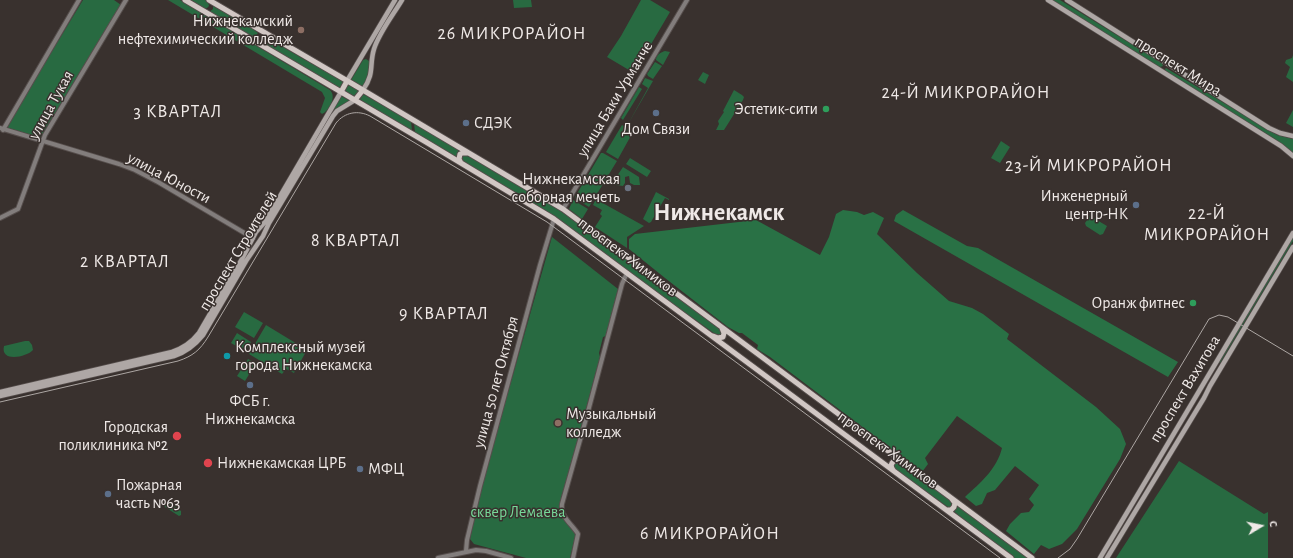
<!DOCTYPE html>
<html>
<head>
<meta charset="utf-8">
<style>
	body { margin:0 }
	#map { position:relative; width:1293px; height:558px; overflow:hidden; background:#39312e; font-family:"Alegreya Sans",sans-serif }
	canvas { display:block }
	.north { position:absolute; left:1241px; top:506px; width:40px; height:40px; -webkit-text-stroke:3px #39312e; paint-order:stroke; rotate:80deg; font-size:11px; font-weight:700; line-height:16px; text-align:center; color:#efe9e7 }
	.north::after { content:''; display:block; margin:auto; width:14px; height:18px; background:#efe9e7; clip-path:polygon(50% 0,100% 100%,50% 72%,0 100%) }
</style>
</head>
<body>
<div id="map">
<canvas width="1293" height="558"></canvas>
<div class="north">С</div>
</div>
<script>
const ctx = document.querySelector('canvas').getContext('2d');
ctx.lineJoin = 'round';
function fillPath(path, color) { ctx.fillStyle = color; ctx.fill(path, 'evenodd'); }
function stroke(path, color, width, dash) { ctx.strokeStyle = color; ctx.lineWidth = width; ctx.lineCap = dash ? 'butt' : 'round'; ctx.setLineDash(dash || []); ctx.stroke(path); }
function drawText(font, color, halo, rows, align = 'center') {
  ctx.font = font + ' "Alegreya Sans",sans-serif'; ctx.lineWidth = 3; ctx.setLineDash([]); ctx.textBaseline = 'middle'; ctx.strokeStyle = halo; ctx.fillStyle = color; for (const [text, x, y, turn = 0] of rows) {
    ctx.save(); ctx.translate(x, y); ctx.rotate((+turn || 0) * Math.PI / 180); ctx.textAlign = isNaN(turn) ? turn : align; if (halo) ctx.strokeText(text, 0, 0); ctx.fillText(text, 0, 0); ctx.restore();
  }
}
const green = new Path2D(`
	M83,0H114L121,5L41,136L39,137L8,128L7,125Z
	M168,0H180L330,90C337,97 329,111 322,114L320,112L325,98L322,92Z
	M190,0H205L208,2L209,6L207,8H204Z
	M513,0H531L532,7L514,8Z
	M641,0H650L670,12L634,73L607,57L621,36Z
	M1052,0H1060L1162,63L1163,66L1160,67Z
	M213,6L249,26L258,33L254,38L209,12L213,9Z
	M262,36H265C291,53 318,66 344,82L340,89L262,42L260,39Z
	M665,51L670,52L663,65L656,60C656,55 661,52 665,51Z
	M1293,55V82L1286,77L1290,67L1285,63L1286,60L1292,58Z
	M366,59L369,61L370,72L363,88L351,80L363,60Z
	M655,62L662,66L653,79L648,76L647,74Z
	M1166,68L1277,135L1293,139V153L1275,139L1166,72L1165,69Z
	M703,72L709,75L705,84L698,80Z
	M645,78L653,81L628,124L648,88L642,84Z
	M351,85L357,89L359,92L355,97L346,92L345,90L347,86Z
	M639,87L642,89L623,120L621,118Z
	M734,90L742,95L744,97L743,100L724,130H716L719,124L718,121L724,112L723,111Z
	M363,94L411,121L412,131L360,100Z
	M341,96L350,101L336,110L331,115L266,225L265,224Z
	M1293,110V127L1286,123Z
	M414,123L449,143L460,151L456,158L415,133Z
	M622,125L633,132L618,159L606,152Z
	M1001,141L1010,147L1000,163L991,158Z
	M601,153H603L617,161L589,207L576,199L575,197Z
	M462,154L466,155L557,208L721,330L722,334L718,336L693,318L681,311L556,217L461,161Z
	M630,158L651,171L647,177L626,164Z
	M623,167L639,177L640,185H634L630,183L629,176L625,177V183L623,186L616,185L613,182Z
	M656,192L669,199V200L665,198L651,222L649,223L643,219Z
	M573,200L588,209L582,219L569,209Z
	M595,201H599L644,226L627,237V248L595,227L602,216L600,214L602,210L593,205Z
	M1090,216L1107,226L1103,234L1100,235L1086,226L1085,223Z
	M552,237L618,289L606,336L603,337L599,353L600,357L559,508L561,516L576,534L570,558H526L474,544L470,539L480,491Z
	M1293,237V241L1220,363L1219,362Z
	M244,312L263,323L254,338L235,327Z
	M266,325L307,350L294,373L286,369L282,374L249,354Z
	M237,333L251,342L245,351L231,343Z
	M25,341H29L32,345L33,350C27,357 0,363 4,346Z
	M248,359L256,363L245,381L237,376Z
	M1179,461L1264,514L1268,512V558H1116Z
	M896,462L952,501L954,504L951,508L948,507L895,469L893,466Z
	M167,502H169L181,511V515L179,516L165,507L164,505Z
	M958,505L1028,558H1014L963,520L954,511Z`);
const forest = new Path2D(`
	M843,210L857,212L864,215L873,212L884,218L877,234L917,273L949,301L972,308L983,314L1009,334L1007,339L1096,407L1120,429L1126,444L1120,459L1077,529L1062,544L1049,549L1041,545L1034,554L1006,531L1010,524L1021,513L1029,512L1034,505L1029,499L1039,485L1015,466L995,490L987,493L982,504L976,506L965,497C980,483 997,469 1002,448L957,416L925,458L928,464L922,472L770,357L757,349L758,345L742,333H739L728,327L665,278L629,249V239L635,234L756,220L820,255L829,237L836,214Z
	M903,210L967,246L978,248L1178,362L1168,377L894,221L896,215Z`);
const tertiary = new Path2D(`
	M0,128L119,164L135,170L158,182L253,238
	M3,130L79,0
	M563,209L687,0
	M0,218L18,209L45,135L126,0
	M466,551L467,540L480,486L540,265L554,219
	M438,558L476,550L486,551L511,558
	M573,558L578,534C572,524 560,517 562,504L586,419L622,284L627,273`);
const secondary = new Path2D(`
	M1048,0L1281,146L1293,156
	M1067,0L1269,128L1280,133L1293,136
	M347,81L395,0
	M363,90C375,73 369,65 374,49C379,33 393,15 402,0
	M0,392L172,352C184,348 192,342 199,333L242,259L256,232L265,222L341,92
	M0,396L174,356C186,352 195,345 203,335L246,261L263,236L269,223L333,116L337,111L355,100
	M1100,558L1293,233
	M1107,558L1204,398L1210,386L1293,247`);
const primary = new Path2D(`
	M185,0L426,142L554,219L1011,558
	M209,0L351,83L563,209L1032,558
	M341,92L347,81
	M355,100L363,90
	M461,163L459,159L460,154L463,153H467
	M713,336L718,338L723,337L724,333L722,328
	M893,470C890,466 891,462 896,460L901,461
	M947,510H951L954,507L955,503L952,499`);
const tram = new Path2D(`
	M0,402L178,361C193,356 200,350 208,337L336,123C345,112 358,110 370,116L547,222L1000,558
	M1058,558L1070,549L1077,539L1209,319L1219,315L1228,317L1293,356`);
const markers = [
	[301,30,4,"#8d6e63"],
	[826,109,4,"#2e9e5b"],
	[656,113,4,"#5c6f8a"],
	[466,123,4,"#5c6f8a"],
	[628,188,4,"#6b7280"],
	[1136,205,4,"#5c6f8a"],
	[1193,303,4,"#2e9e5b"],
	[227,356,4,"#0f9aa8"],
	[250,385,4,"#5c6f8a"],
	[558,423,4,"#8d6e63"],
	[177,436,5,"#e0444e"],
	[208,463,5,"#e0444e"],
	[360,469,4,"#5c6f8a"],
	[108,494,4,"#5c6f8a"]
];
const poiNames = [
	["Нижнекамский",293,21],
	["нефтехимический колледж",293,39],
	["Эстетик-сити",818,109],
	["СДЭК",474,123,"left"],
	["Дом Связи",656,129,"center"],
	["Нижнекамская",620,179],
	["соборная мечеть",620,197],
	["Инженерный",1128,196],
	["центр-НК",1128,214],
	["Оранж фитнес",1185,303],
	["Комплексный музей",235,347,"left"],
	["города Нижнекамска",235,365,"left"],
	["ФСБ г.",250,401,"center"],
	["Нижнекамска",250,419,"center"],
	["Музыкальный",566,414,"left"],
	["колледж",566,432,"left"],
	["Городская",168,427],
	["поликлиника №2",168,445],
	["Нижнекамская ЦРБ",217,463,"left"],
	["МФЦ",368,469,"left"],
	["Пожарная",116,485,"left"],
	["часть №63",116,503,"left"]
];
const streetNames = [
	["проспект Мира",1178,66,32],
	["улица Баки Урманче",615,99,-59],
	["улица Тукая",51,105,-61],
	["улица Юности",169,178,28],
	["проспект Строителей",238,251,-59],
	["проспект Химиков",628,257,37],
	["улица 50 лет Октября",496,382,-75],
	["проспект Вахитова",1185,389,-59],
	["проспект Химиков",888,450,36]
];
const parkNames = [
	["сквер Лемаева",518,512]
];
const quarterNames = [
	["26 МИКРОРАЙОН",512,34],
	["24-Й МИКРОРАЙОН",966,93],
	["3 КВАРТАЛ",178,112],
	["23-Й МИКРОРАЙОН",1089,166],
	["22-Й",1207,214],
	["МИКРОРАЙОН",1207,235],
	["8 КВАРТАЛ",356,241],
	["2 КВАРТАЛ",125,262],
	["9 КВАРТАЛ",444,314],
	["6 МИКРОРАЙОН",710,534]
];
const townNames = [
	["Нижнекамск",719,213]
];
fillPath(green, '#286a41');
fillPath(forest, '#297145');
stroke(tertiary, '#564e4c', 6);
stroke(secondary, '#564e4c', 6);
stroke(primary, '#564e4c', 7);
stroke(tertiary, '#827d7c', 4);
stroke(secondary, '#aea7a5', 4.5);
stroke(primary, '#d1c7c4', 5);
stroke(tram, '#aca6a3', 1);
for (const [x, y, r, color] of markers) { const dot = new Path2D(); dot.arc(x, y, r, 0, 2 * Math.PI); ctx.fillStyle = color; ctx.fill(dot); stroke(dot, '#39312e', 1.5); }
drawText('16px', '#efe9e7', '#39312e', poiNames, 'right');
drawText('16px', '#efe9e7', '#39312e', streetNames);
drawText('16px', '#77d999', '#39312e', parkNames);
ctx.letterSpacing = '1px';
drawText('18px', '#efe9e7', '#39312e', quarterNames);
ctx.letterSpacing = '0px';
drawText('bold 24px', '#efe9e7', '#39312e', townNames);
</script>
</body>
</html>
